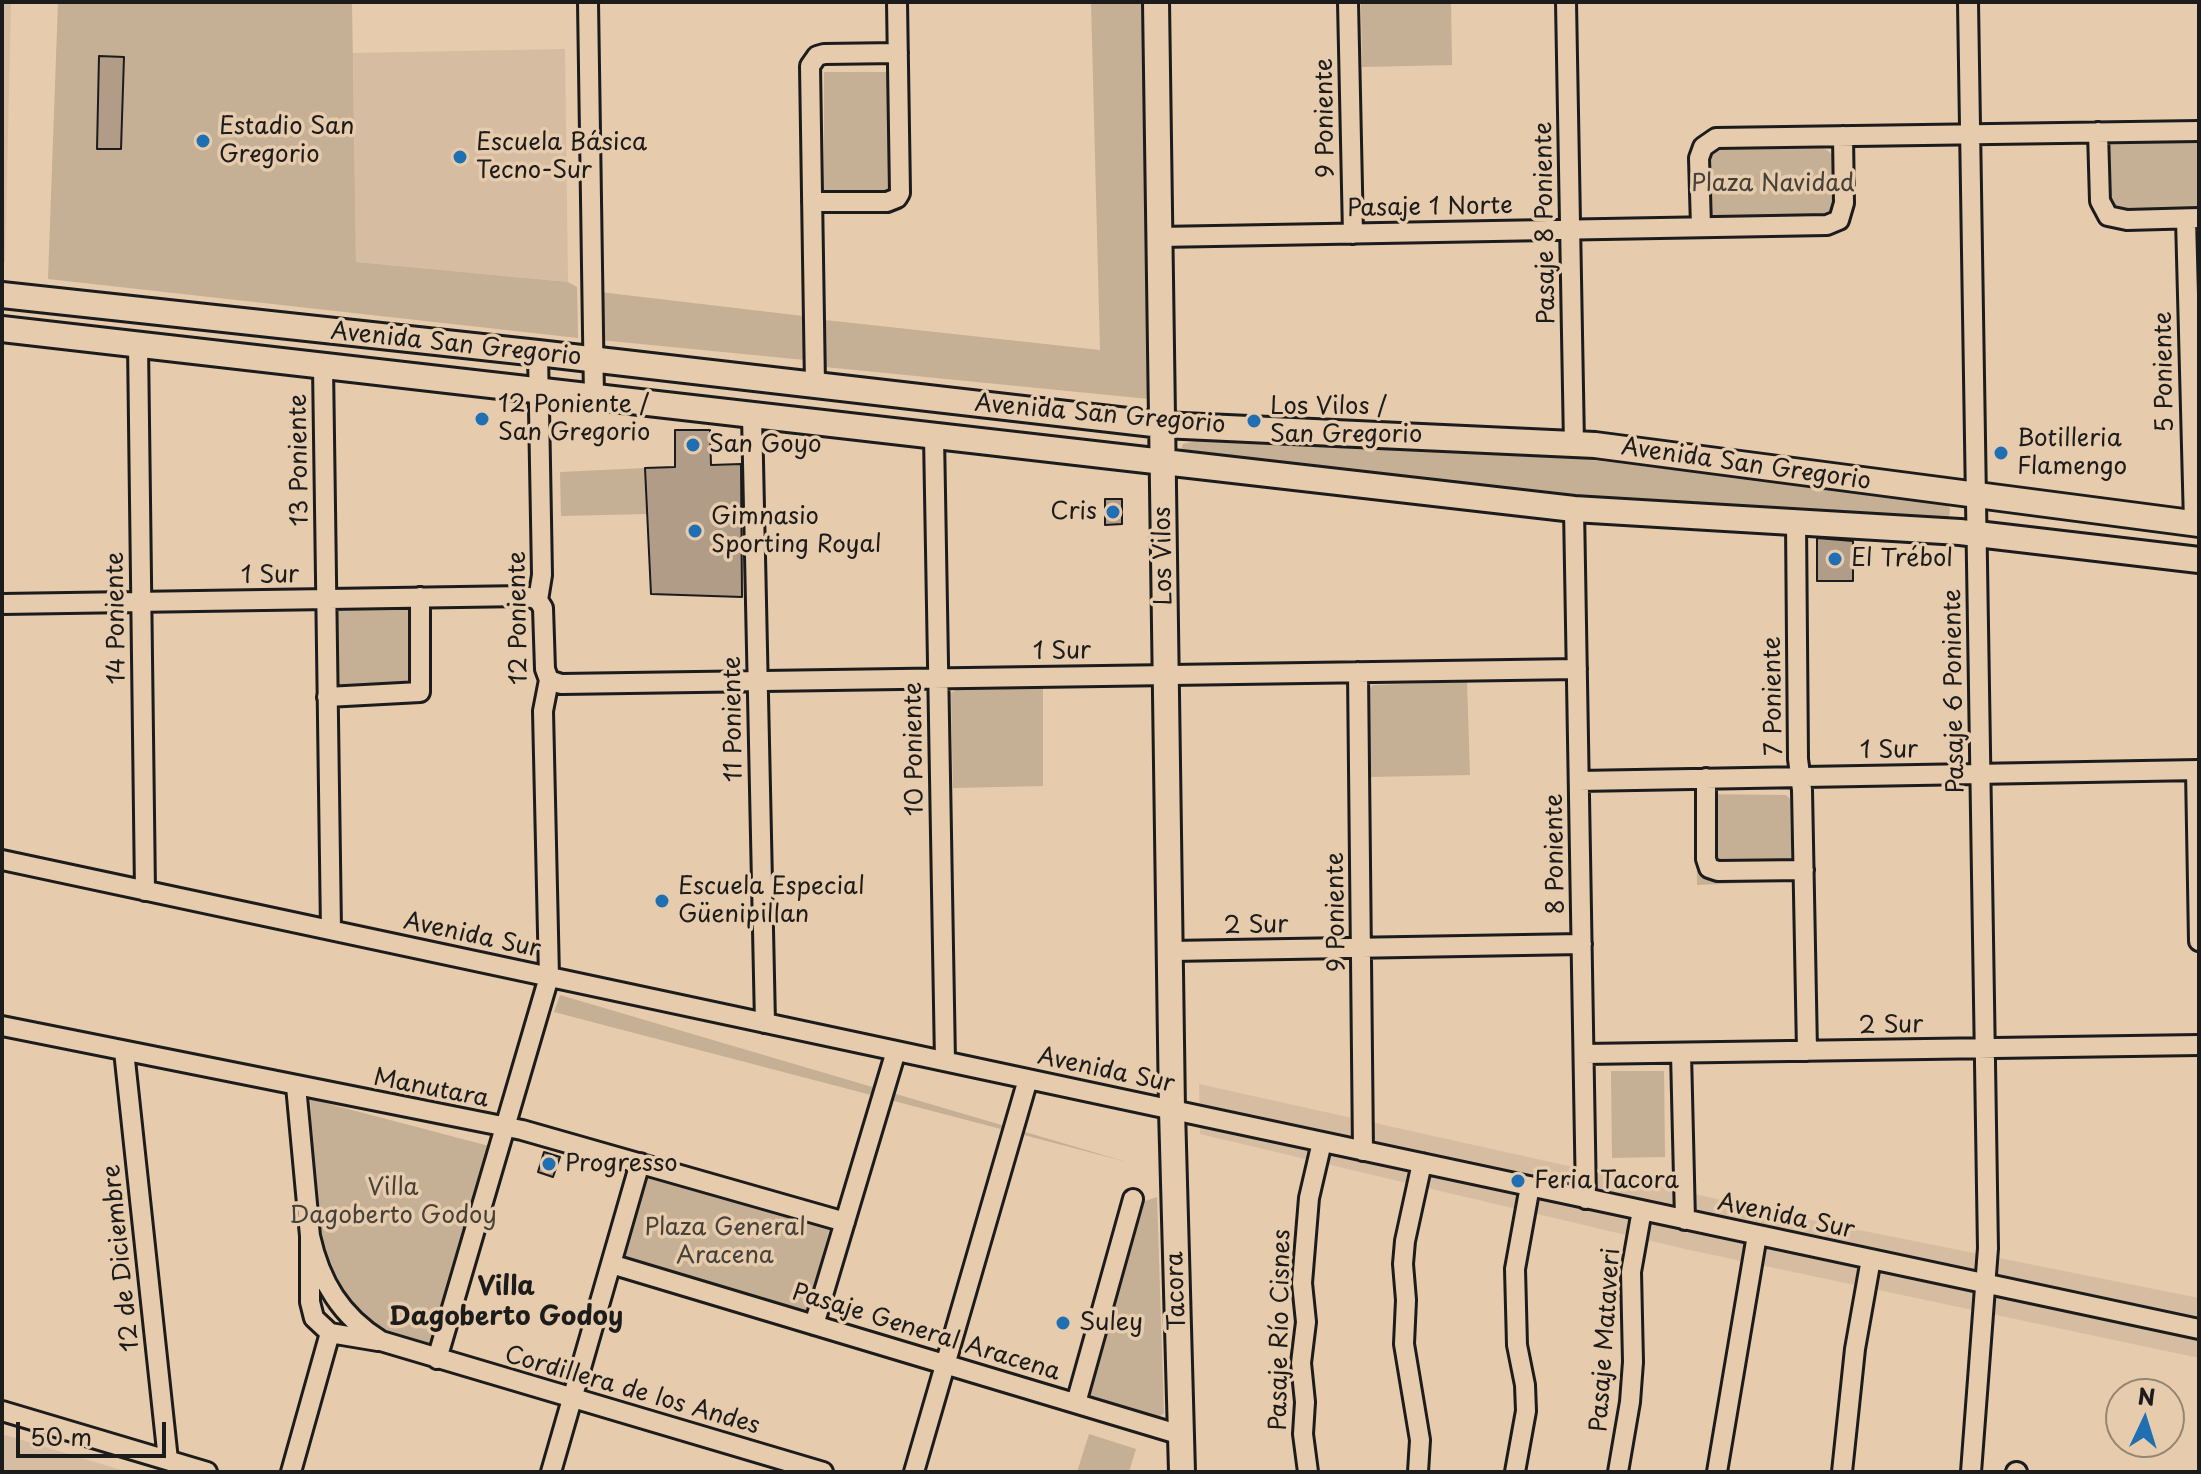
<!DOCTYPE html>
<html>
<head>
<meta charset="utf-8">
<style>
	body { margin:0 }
	#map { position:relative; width:2201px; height:1474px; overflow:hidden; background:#e6cbad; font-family:"Playpen Sans",sans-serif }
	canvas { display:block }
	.frame { position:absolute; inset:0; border:4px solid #1c1c1c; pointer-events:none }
	.north { position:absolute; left:2105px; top:1378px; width:80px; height:80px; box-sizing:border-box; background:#e6cbad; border:2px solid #958573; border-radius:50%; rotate:4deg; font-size:22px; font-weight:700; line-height:32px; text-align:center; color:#1c1c1c }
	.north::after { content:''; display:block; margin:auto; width:28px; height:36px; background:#1f6fb2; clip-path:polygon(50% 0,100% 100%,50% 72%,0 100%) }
	.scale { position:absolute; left:16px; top:1422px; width:150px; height:36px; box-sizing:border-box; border:4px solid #1c1c1c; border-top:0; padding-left:10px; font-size:24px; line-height:28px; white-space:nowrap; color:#1c1c1c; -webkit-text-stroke:6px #e6cbad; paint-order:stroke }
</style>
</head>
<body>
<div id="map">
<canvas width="2201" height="1474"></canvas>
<div class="frame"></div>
<div class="north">N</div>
<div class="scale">50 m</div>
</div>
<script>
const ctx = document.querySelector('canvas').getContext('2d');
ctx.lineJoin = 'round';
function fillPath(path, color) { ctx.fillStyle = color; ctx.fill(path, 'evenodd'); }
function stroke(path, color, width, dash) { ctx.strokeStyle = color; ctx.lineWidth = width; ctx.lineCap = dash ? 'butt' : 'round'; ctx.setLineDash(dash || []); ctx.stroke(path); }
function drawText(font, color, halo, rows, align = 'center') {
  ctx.font = font + ' "Playpen Sans",sans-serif'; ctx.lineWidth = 7; ctx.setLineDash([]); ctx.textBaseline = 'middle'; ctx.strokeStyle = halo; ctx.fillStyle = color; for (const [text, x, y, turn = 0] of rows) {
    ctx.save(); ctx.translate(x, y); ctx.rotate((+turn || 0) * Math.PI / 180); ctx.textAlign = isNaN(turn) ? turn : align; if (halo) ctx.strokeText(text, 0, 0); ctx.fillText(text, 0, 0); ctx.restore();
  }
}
const built = new Path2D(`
	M2,2H11L5,262L2,261Z
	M565,49L568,282L356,262L353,53Z
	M1199,1084L1839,1226L2199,1298V1358L1685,1249L1200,1134Z
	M2,1434L128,1472H2Z`);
const green = new Path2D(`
	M58,2H352L356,262L568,282L577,287L578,338L48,279Z
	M1091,2H1143L1149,399L825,367V320L1100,350Z
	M1361,2H1451L1452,65L1362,67Z
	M824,72H890L891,192H824Z
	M2199,140V211L2114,210L2108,201L2110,144L2117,141Z
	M1821,148C1845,152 1843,204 1827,217H1709C1708,205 1705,157 1715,151C1718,149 1723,150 1728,149Z
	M600,292L803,316L805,360L600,340Z
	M1225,440L1583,459L1943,502L1950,508L1949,520L1568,499L1185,455L1181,450L1183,444L1201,440Z
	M645,468L646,514L561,516L560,472Z
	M340,609H410L416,614L413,689L342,691L333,684V617Z
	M1467,682L1470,775L1370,777L1367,691L1373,685Z
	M1043,688V786L953,788L951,693L958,689Z
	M1696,794L1786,795L1790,799L1792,881L1697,885Z
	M560,995L1127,1162L554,1012Z
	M1611,1071H1664L1665,1157L1612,1158Z
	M310,1099L489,1146L432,1346C417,1341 399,1338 385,1330C305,1291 314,1175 310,1099Z
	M645,1173L830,1227L807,1312L620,1257Z
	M1157,1197L1164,1413L1157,1418L1083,1395L1142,1202Z
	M1089,1434L1136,1449L1129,1472H1077Z`);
const building = new Path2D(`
	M99,56L124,57L121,149H97Z
	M675,430H710L711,465L741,464L742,597L651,594L645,468L675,467Z
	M1105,499H1122V524L1105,525Z
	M1817,538L1853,541V581H1817Z
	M544,1152L560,1157L553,1177L538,1172Z`);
const street = new Path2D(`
	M588,2L594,397
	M1348,2L1353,234
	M1566,2L1574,444
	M1968,2L1988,1248L1971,1472
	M2098,132L2100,201L2108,216L2127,220L2199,218
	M812,202H887L897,198L900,193L897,2
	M2186,219L2194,523
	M1701,227L1699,158L1703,147L1716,138L2199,131
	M1159,237L1827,225L1839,220L1844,203L1843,136
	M138,344L145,891
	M323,366L331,930
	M815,385L810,66L817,56L824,54L898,53
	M752,415L765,1023
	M934,436L945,1061
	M1574,509L1586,1199
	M1796,521L1798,759L1802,790L1807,1051
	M2,604L525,596L538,600
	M1358,672L1363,1151
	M549,680L561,684L1577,669
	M327,697L420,692V597
	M2196,770L2199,941
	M1706,778V859L1709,868L1718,871L1804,870
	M1579,781L2199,770
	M2,860L2199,1329
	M1171,951L1582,944
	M2,1026L522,1130L845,1222
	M124,1051L168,1460
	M1681,1053L1685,1220
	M1584,1054L2199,1045
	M296,1086L310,1236V1302L314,1318L330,1333L378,1341
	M310,1236C320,1282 341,1316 381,1341L823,1472
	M611,1264L1181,1435
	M814,1325L896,1051
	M437,1359L549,977L543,711L549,680L545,669L543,608L538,600L542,575L538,353
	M1076,1403L1133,1199
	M2,1411L207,1472
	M291,1472L330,1333
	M551,1472L640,1163
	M914,1472L1028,1079
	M1308,1472L1303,1434L1305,1402L1301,1363L1306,1322L1302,1283L1309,1198L1322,1142
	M1418,1472L1420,1440L1404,1344L1406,1300L1403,1264L1405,1241L1422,1163
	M1515,1472L1526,1411L1525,1385L1517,1345L1515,1269L1530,1186
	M1618,1472L1630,1402L1633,1362L1631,1272L1642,1210
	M1717,1472L1757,1235
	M1842,1472L1855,1349L1871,1259
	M2016,1472H2017`);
const secondary = new Path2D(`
	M1156,2L1172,1110L1182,1472
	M2,295L538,353L1162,425L1595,445L2199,524
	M2,329L1574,509L1960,532L2199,560`);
const markers = [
	[203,141,8,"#1f6fb2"],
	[460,157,8,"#1f6fb2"],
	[482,419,8,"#1f6fb2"],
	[1254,421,8,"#1f6fb2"],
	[693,445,8,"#1f6fb2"],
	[2001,453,8,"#1f6fb2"],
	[1113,512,8,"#1f6fb2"],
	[695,531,8,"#1f6fb2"],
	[1835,559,8,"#1f6fb2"],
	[662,901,8,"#1f6fb2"],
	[549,1164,8,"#1f6fb2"],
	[1518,1181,8,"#1f6fb2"],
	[1063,1323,8,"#1f6fb2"]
];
const streetNames = [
	["9 Poniente",1326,118,-91],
	["Pasaje 1 Norte",1430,208,-1],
	["Pasaje 8 Poniente",1546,223,-91],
	["Avenida San Gregorio",456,345,6],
	["5 Poniente",2165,372,-91],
	["Avenida San Gregorio",1100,415,5],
	["13 Poniente",300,460,-91],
	["Avenida San Gregorio",1746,465,8],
	["Los Vilos",1164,556,-91],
	["1 Sur",270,576,-1],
	["14 Poniente",117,618,-91],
	["12 Poniente",519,618,-91],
	["1 Sur",1062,652,-1],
	["Pasaje 6 Poniente",1955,691,-91],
	["7 Poniente",1774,696,-91],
	["11 Poniente",734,719,-91],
	["10 Poniente",915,749,-91],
	["1 Sur",1889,751,-1],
	["8 Poniente",1556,854,-91],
	["9 Poniente",1337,912,-91],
	["2 Sur",1256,926,-1],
	["Avenida Sur",472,936,12],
	["2 Sur",1891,1026,-1],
	["Avenida Sur",1106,1071,12],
	["Manutara",431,1089,11],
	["Avenida Sur",1786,1217,12],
	["12 de Diciembre",122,1258,-96],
	["Tacora",1177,1291,-92],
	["Pasaje Río Cisnes",1281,1330,-89],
	["Pasaje General Aracena",926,1333,17],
	["Pasaje Mataveri",1606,1340,-86],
	["Cordillera de los Andes",632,1391,16]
];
const poiNames = [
	["Estadio San",219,127],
	["Gregorio",219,155],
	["Escuela Básica",476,143],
	["Tecno-Sur",476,171],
	["12 Poniente /",498,405],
	["San Gregorio",498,433],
	["Los Vilos /",1270,407],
	["San Gregorio",1270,435],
	["Botilleria",2017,439],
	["Flamengo",2017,467],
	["San Goyo",709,445],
	["Cris",1097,512,"right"],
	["Gimnasio",711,517],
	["Sporting Royal",711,545],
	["El Trébol",1851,559],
	["Escuela Especial",678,887],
	["Güenipillan",678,915],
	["Progresso",565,1164],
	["Feria Tacora",1534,1181],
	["Suley",1079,1323]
];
const parkNames = [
	["Plaza Navidad",1773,184],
	["Villa",393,1188],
	["Dagoberto Godoy",393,1216],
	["Plaza General",725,1228],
	["Aracena",725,1256]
];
const neighbourhoodNames = [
	["Villa",506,1288],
	["Dagoberto Godoy",506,1318]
];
fillPath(built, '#d6bda2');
fillPath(green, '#c5af95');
fillPath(building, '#b19d87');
stroke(building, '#1c1c1c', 2);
stroke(street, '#1c1c1c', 24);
stroke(secondary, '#1c1c1c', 30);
stroke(street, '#e6cbad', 18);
stroke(secondary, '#e6cbad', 24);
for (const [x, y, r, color] of markers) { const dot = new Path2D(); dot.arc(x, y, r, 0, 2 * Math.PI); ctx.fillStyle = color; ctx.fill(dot); stroke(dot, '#e6cbad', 3); }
drawText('24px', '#1c1c1c', '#e6cbad', streetNames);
drawText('24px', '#1c1c1c', '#e6cbad', poiNames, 'left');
drawText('24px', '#46413a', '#e6cbad', parkNames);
drawText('bold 26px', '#1c1c1c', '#e6cbad', neighbourhoodNames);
</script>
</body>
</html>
